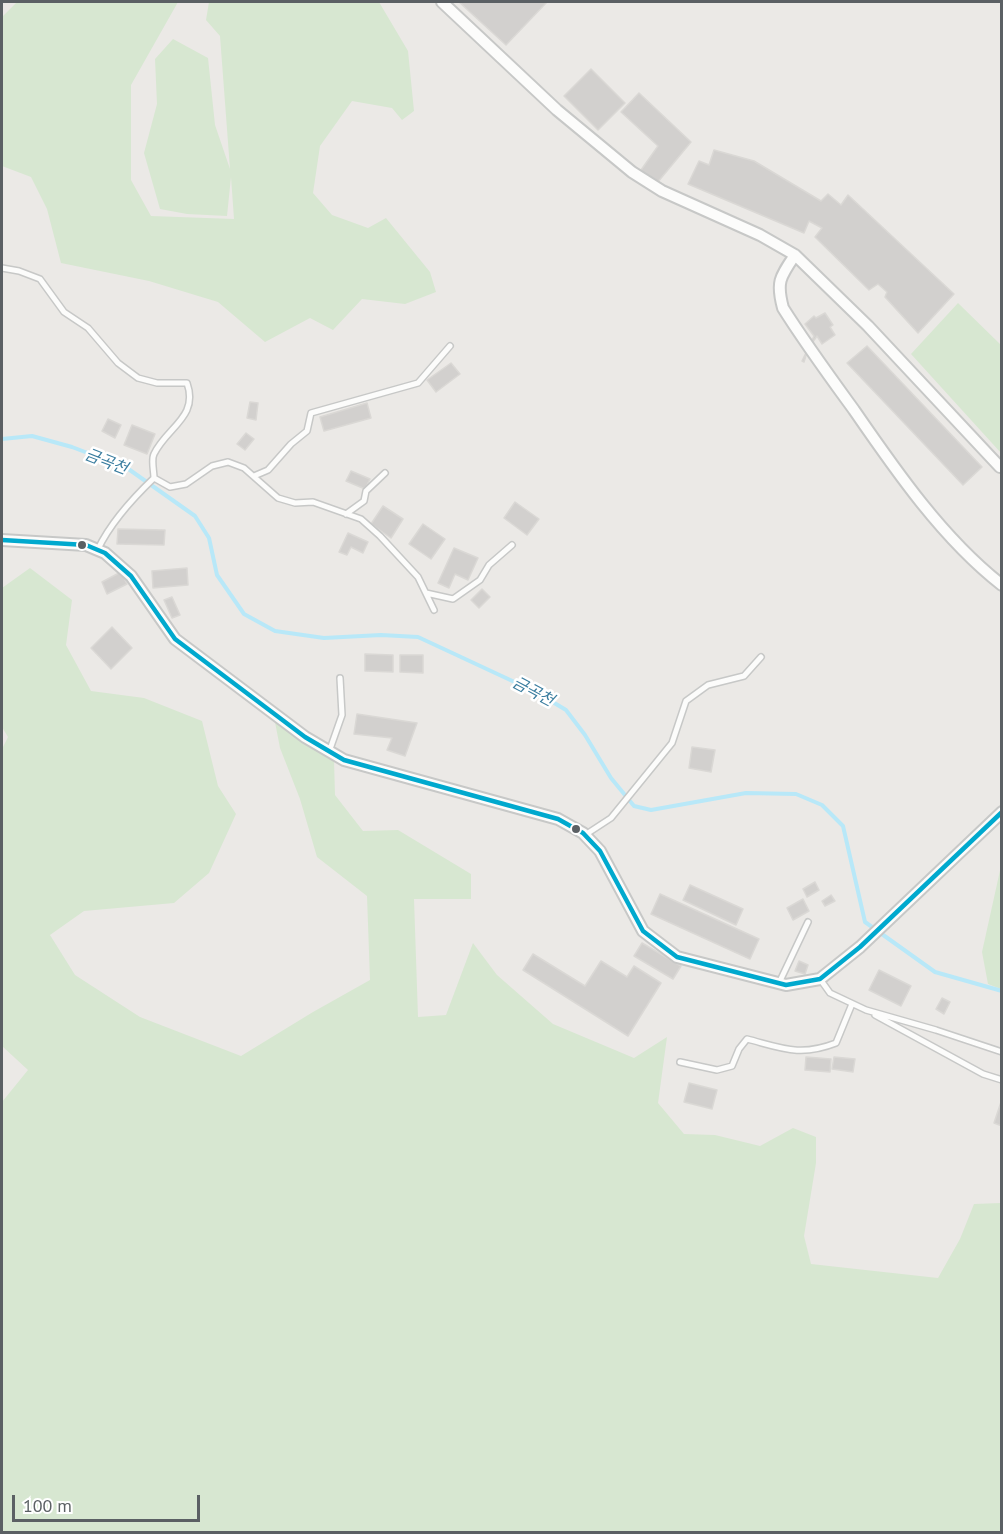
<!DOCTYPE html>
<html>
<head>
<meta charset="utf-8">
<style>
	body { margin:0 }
	#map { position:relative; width:1003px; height:1534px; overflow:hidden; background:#ebe9e6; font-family:"PT Sans",sans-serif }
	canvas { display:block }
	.frame { position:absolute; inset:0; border:3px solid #5b6064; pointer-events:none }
	.scale { position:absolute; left:12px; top:1495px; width:188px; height:27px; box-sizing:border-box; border:3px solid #5b6064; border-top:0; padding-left:8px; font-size:18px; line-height:21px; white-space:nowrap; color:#5b6064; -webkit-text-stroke:4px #fff; paint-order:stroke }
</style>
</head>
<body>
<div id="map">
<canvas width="1003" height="1534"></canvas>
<div class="frame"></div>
<div class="scale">100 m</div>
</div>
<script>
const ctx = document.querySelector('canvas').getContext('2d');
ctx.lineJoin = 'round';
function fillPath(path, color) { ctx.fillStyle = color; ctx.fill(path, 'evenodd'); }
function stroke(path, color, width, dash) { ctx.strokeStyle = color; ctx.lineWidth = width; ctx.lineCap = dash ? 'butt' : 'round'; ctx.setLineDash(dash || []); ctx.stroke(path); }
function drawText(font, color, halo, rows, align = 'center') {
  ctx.font = font + ' "PT Sans","Noto Sans KR",sans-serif'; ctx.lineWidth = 5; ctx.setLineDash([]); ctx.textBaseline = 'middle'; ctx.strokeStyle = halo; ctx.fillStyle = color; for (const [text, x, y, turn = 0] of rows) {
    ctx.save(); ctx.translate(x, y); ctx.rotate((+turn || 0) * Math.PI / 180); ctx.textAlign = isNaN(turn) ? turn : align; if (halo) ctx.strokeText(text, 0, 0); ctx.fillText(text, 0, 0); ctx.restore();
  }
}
const green = new Path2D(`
	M17,2H178L131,85V180L151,216L234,219L231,177L227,216L187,214L160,209L144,153L157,104L155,59L173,39L208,58L215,125L230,169L220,36L206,20L209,2H379L408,51L414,111L402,120L392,108L352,101L320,146L313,193L332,215L368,228L386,218L430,272L436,292L405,304L362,299L333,330L310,318L265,342L218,302L149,281L61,263L47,209L31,177L2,166V17Z
	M958,303L1001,345V453L911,354Z
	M30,568L72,600L66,645L91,691L144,698L202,721L218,786L236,814L209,873L174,903L84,911L50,935L75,975L140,1017L241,1056L313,1012L370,980L367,896L317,857L300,799L280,748L275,722L334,760L335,795L363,831L398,830L471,874V899H414L418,1017L446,1015L473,943L497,975L553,1024L634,1058L667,1037L658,1103L684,1134L715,1135L760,1146L793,1128L816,1137V1163L804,1236L811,1264L938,1278L960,1239L974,1204L1001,1203V1532H2V1102L28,1070L2,1046V749L8,737L2,727V588Z
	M1001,866V989L988,984L982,952Z`);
const stream = new Path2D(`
	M2,439L32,436L72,447L127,468L195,516L209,538L217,575L244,614L275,631L324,638L381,635L418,637L536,692L566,710L585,735L611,778L634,806L651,810L746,793L796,794L822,805L843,826L865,922L935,972L1002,991`);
const building = new Path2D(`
	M459,2H547L506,45Z
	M591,69L625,103L598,130L564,96Z
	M639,93L691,142L657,183L641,170L658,146L621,112Z
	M714,150L754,161L821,201L828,194L841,205L848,195L954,294L918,333L885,297L887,292L878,284L869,290L815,237L822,228L809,221L804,233L688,184L699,161L709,165Z
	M825,313L833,325L830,327L835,335L822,344L817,336L808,349L804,362L802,361L814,336L805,324L814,316L816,318Z
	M867,346L982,467L963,485L847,363Z
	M451,363L460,374L436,392L427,380Z
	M250,402L258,403L256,420L247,418Z
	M367,403L371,418L324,431L320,417Z
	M108,419L121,425L115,438L102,431Z
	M132,425L155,434L147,454L124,445Z
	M246,433L254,439L245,450L237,444Z
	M351,471L370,479L365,489L346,481Z
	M515,502L539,519L527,535L504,518Z
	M383,506L403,519L391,538L371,524Z
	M423,524L445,539L431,559L409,544Z
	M118,529L165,530L164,545L117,544Z
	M348,533L368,542L363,553L351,547L347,555L339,552Z
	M454,548L478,558L468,580L455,574L449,588L438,583Z
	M187,568L188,585L153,588L152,571Z
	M121,572L127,584L107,594L102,582Z
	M482,589L490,597L479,608L471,600Z
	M172,597L180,615L172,618L164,600Z
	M112,627L132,648L111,669L91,648Z
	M365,654L393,655V672L365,671Z
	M400,655H423V673L400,672Z
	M357,714L417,723L405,756L387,750L392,738L354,734Z
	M692,747L715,750L711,772L689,768Z
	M815,882L819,890L807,897L803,889Z
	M690,885L743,909L736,925L683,900Z
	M660,894L759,939L750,959L651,914Z
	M831,895L835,901L825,906L822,901Z
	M803,899L809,911L793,920L787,908Z
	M642,943L681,966L673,979L634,956Z
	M533,954L585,986L601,961L627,977L634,966L661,983L628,1036L523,970Z
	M799,961L808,965L805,974L795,971Z
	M879,970L911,986L901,1006L869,990Z
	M942,998L950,1002L944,1014L936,1009Z
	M806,1057L831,1059L830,1072L805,1070Z
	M834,1057L855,1059L853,1072L832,1069Z
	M689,1083L717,1090L712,1109L684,1102Z
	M1002,1099V1126L994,1123Z`);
const lane = new Path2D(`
	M2,268L19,271L40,279L64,312L88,328L118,363L138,378L157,383H187C199,417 167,427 154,454C151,460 154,471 154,478C132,499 111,522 98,549
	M254,476L268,470L291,444L307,431L311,413L418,383L450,346
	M154,478L170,487L186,484L212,466L228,462L244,468L278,498L295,503L313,502L361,519L380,536L418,577L434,610
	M346,514L364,501L366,491L385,473
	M426,593L453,599L480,580L489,565L512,545
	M329,752L342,715L340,678
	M585,835L611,818L672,743L686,701L708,685L744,676L761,657
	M820,979L830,993L866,1010L936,1030L1002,1052
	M779,983L808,922
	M875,1015L983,1074L1002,1080
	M680,1062L717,1070L732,1066L739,1049L747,1039C782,1048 800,1057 836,1043L852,1004`);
const street = new Path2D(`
	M442,2L557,110L632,172L662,191L760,235L795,255L868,326L1000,467
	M795,255C780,277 776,282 783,308C805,343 830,377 854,410C896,471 943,539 1002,585
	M2,540L86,545L105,553L131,576L175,639L305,737L344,760L558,819L583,833L600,851L643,931L677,957L786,985L820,979L860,947L1002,812`);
const bus1 = new Path2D(`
	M2,540L86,545L105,553L131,576L175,639L305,737L344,760L558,819L583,833L600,851L643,931L677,957L786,985L820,979L860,947L1002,812`);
const markers = [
	[82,545,5,"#5b6064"],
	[576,829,5,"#5b6064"]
];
const waterNames = [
	["금곡천",106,462,21],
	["금곡천",533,692,28]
];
fillPath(green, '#d7e7d1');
stroke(stream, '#b8e8f8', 4);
fillPath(building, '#d2d0ce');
stroke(building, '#dad8d5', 1.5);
stroke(lane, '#c7c8c7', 8);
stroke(street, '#c7c8c7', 14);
stroke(lane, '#fcfcfb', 5);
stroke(street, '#fcfcfb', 10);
stroke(bus1, '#00a9ce', 4.5);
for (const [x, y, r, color] of markers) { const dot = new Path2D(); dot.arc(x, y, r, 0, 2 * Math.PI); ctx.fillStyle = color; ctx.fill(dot); stroke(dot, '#fff', 2); }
drawText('italic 16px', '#3a7d9f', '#fff', waterNames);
</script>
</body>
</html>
